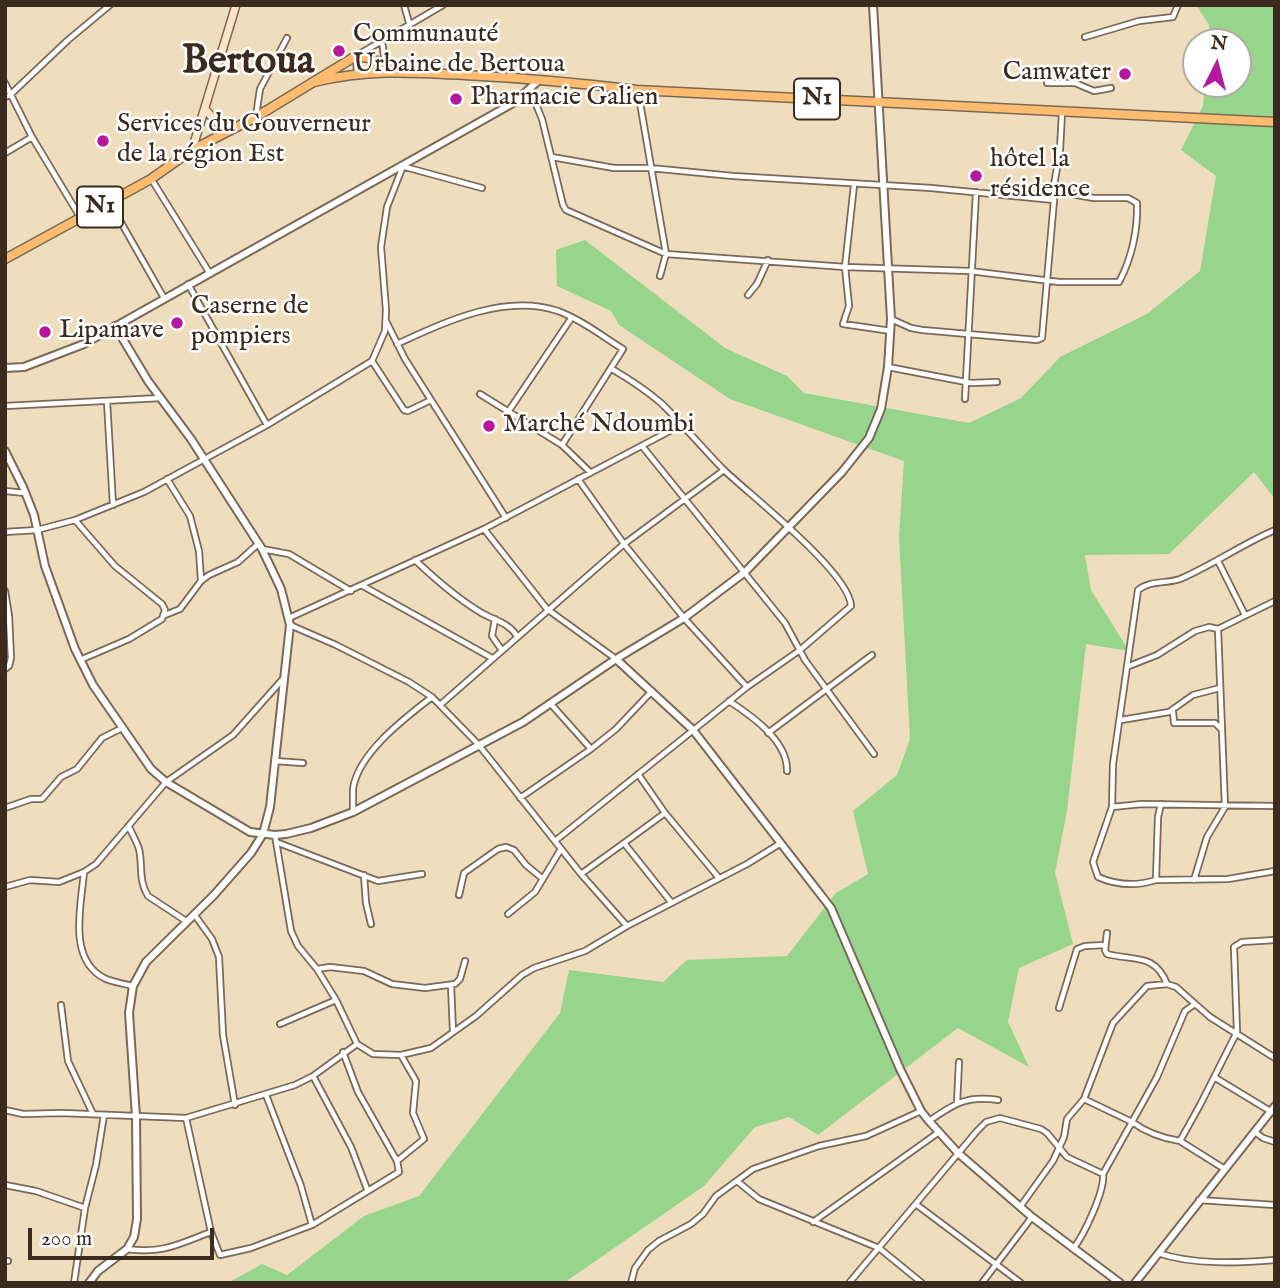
<!DOCTYPE html>
<html>
<head>
<meta charset="utf-8">
<style>
	body { margin:0 }
	#map { position:relative; width:1280px; height:1288px; overflow:hidden; background:#eedebd; font-family:"IM FELL English",serif }
	canvas { display:block }
	.frame { position:absolute; inset:0; border:7px solid #3b2a1e; pointer-events:none }
	.north { position:absolute; left:1182px; top:28px; width:70px; height:70px; box-sizing:border-box; background:#fff; border:2px solid #b1aaa5; border-radius:50%; rotate:6deg; font-size:19px; font-weight:700; line-height:28px; text-align:center; color:#3b2a1e }
	.north::after { content:''; display:block; margin:auto; width:24px; height:32px; background:#b5179e; clip-path:polygon(50% 0,100% 100%,50% 72%,0 100%) }
	.scale { position:absolute; left:28px; top:1228px; width:186px; height:32px; box-sizing:border-box; border:4px solid #3b2a1e; border-top:0; padding-left:9px; font-size:21px; line-height:24px; white-space:nowrap; color:#3b2a1e; -webkit-text-stroke:5px #fff; paint-order:stroke }
</style>
</head>
<body>
<div id="map">
<canvas width="1280" height="1288"></canvas>
<div class="frame"></div>
<div class="north">N</div>
<div class="scale">200 m</div>
</div>
<script>
const ctx = document.querySelector('canvas').getContext('2d');
ctx.lineJoin = 'round';
function fillPath(path, color) { ctx.fillStyle = color; ctx.fill(path, 'evenodd'); }
function stroke(path, color, width, dash) { ctx.strokeStyle = color; ctx.lineWidth = width; ctx.lineCap = dash ? 'butt' : 'round'; ctx.setLineDash(dash || []); ctx.stroke(path); }
function drawText(font, color, halo, rows, align = 'center') {
  ctx.font = font + ' "IM FELL English",serif'; ctx.lineWidth = 5; ctx.setLineDash([]); ctx.textBaseline = 'middle'; ctx.strokeStyle = halo; ctx.fillStyle = color; for (const [text, x, y, turn = 0] of rows) {
    ctx.save(); ctx.translate(x, y); ctx.rotate((+turn || 0) * Math.PI / 180); ctx.textAlign = isNaN(turn) ? turn : align; if (halo) ctx.strokeText(text, 0, 0); ctx.fillText(text, 0, 0); ctx.restore();
  }
}
const green = new Path2D(`
	M1196,5H1275V499L1254,472L1169,554L1085,555L1091,590L1129,651L1086,644L1067,811L1055,873L1073,944L1019,968L1008,1022L1029,1067L958,1028L818,1135L789,1117L755,1127L704,1186L568,1280L569,1283H228L262,1264L287,1275L364,1216L419,1196L560,1013L569,970L663,982L687,960L787,956L836,893L868,874L853,811L897,775L910,739L899,537L904,461L730,399L619,325L611,311L557,286L556,250L585,240L725,348L787,376L804,393L969,423L1021,398L1060,357L1147,314L1200,271L1216,176L1181,150L1203,106L1205,84H1238V42H1208L1209,25Z`);
const minor = new Path2D(`
	M404,5L410,26
	M1085,37L1139,21L1173,17L1178,5
	M382,71L385,63L382,41
	M357,73L356,56L443,5
	M5,83L32,137L80,217
	M1047,83H1075L1094,91L1111,88
	M530,90L542,119L563,205L566,210L666,254L845,267L970,271L1059,282H1119C1132,258 1138,229 1137,203L1128,198H1094L1053,191
	M638,91L666,254L660,276
	M5,97L10,95L68,40L110,5
	M256,116L260,89L287,38
	M5,153L32,137
	M552,157L614,168H650L733,176L931,188L1054,200L1053,191L1060,150L1062,112
	M405,167L482,188
	M152,180L209,272
	M854,185L845,267L849,306L843,324L891,331
	M110,203L164,298
	M188,284L267,425
	M748,295L757,284L768,260
	M891,319L911,328L922,330L1037,340L1042,338L1054,200
	M386,321L405,359L431,400
	M397,344C445,322 505,293 558,311C582,320 602,336 623,349L562,445L590,472
	M372,361L404,410L408,411L431,400L506,518
	M888,367L971,383L997,382
	M480,394L562,445
	M965,399L976,192
	M107,401L113,505
	M5,406L161,398
	M508,412L572,317
	M642,446L785,623L805,660L874,754
	M167,479L190,516L199,551L201,580
	M578,479L624,544L684,618L747,687
	M5,491L25,493
	M75,520L115,566L162,604L165,610L162,619L129,639L80,660
	M484,529L547,609L616,659
	M5,532L37,530L75,520L144,492L267,425L372,361L385,331L386,310L381,247L387,207L403,166
	M262,549L289,554L351,591
	M415,560C435,579 457,598 480,612C493,620 508,622 517,636
	M1218,561L1245,615
	M363,586L492,658
	M5,591L9,616L11,658L9,666L5,669
	M165,615L180,609L201,581L209,575L238,562L258,544
	M289,618L484,529L681,425
	M495,619L492,636L501,649
	M290,625L336,645L409,682L432,697L478,744L581,874L627,926L747,864L781,843
	M1129,666L1157,655L1195,631L1209,627L1218,629L1275,601
	M729,701C752,716 788,741 787,771
	M440,705L624,544L724,470
	M1173,712L1174,723H1215L1222,730
	M1121,720L1169,712L1193,695L1220,688
	M768,733L872,655
	M591,749L616,729L652,691
	M275,761L303,763
	M520,798L591,749L550,703
	M1275,806L1142,804L1112,807L1093,862L1098,877C1116,885 1137,886 1156,880L1228,879L1275,871
	M1112,807L1113,764L1138,590C1150,580 1166,584 1180,579C1213,565 1242,544 1275,530
	M5,808L31,799H42L61,777L77,769L102,738L122,728
	M353,812C353,804 353,796 353,789C358,753 405,718 432,697
	M665,813L719,878
	M129,827C132,834 137,842 139,849C143,866 138,880 148,896L186,921
	M275,835L291,931L298,946L317,969L336,1000L357,1044L373,1054L401,1055L431,1048L476,1016L522,975L534,968L585,951L627,926
	M555,841L747,687L800,650L851,606C850,573 750,495 724,470C702,448 683,424 661,403C646,390 629,379 612,369
	M276,842L378,881L422,874
	M624,843L665,813L638,774
	M84,872C81,906 67,961 106,979C114,982 124,984 133,986
	M581,874L624,843L671,902
	M364,875L366,903L371,924
	M1156,879L1158,817L1161,804
	M1194,880L1207,837L1225,807L1218,629
	M5,887L30,880L59,882L84,872L96,864L166,782L233,735L282,680
	M459,895L464,873L498,849L506,847L514,850L526,865L543,879
	M194,914L212,939L219,957L223,1035L235,1105
	M508,914L535,892L561,849
	M1107,933L1105,950L1107,954C1134,961 1155,953 1167,984
	M317,969L330,967L364,971L392,984L425,988L455,984L460,979L465,961
	M451,985L453,1032
	M61,1005L68,1061L93,1114
	M1059,1008L1077,949L1085,946L1105,945
	M280,1024L336,1000
	M313,1076L351,1147L367,1189
	M1214,1077L1270,1111
	M266,1095L301,1186L312,1225
	M1084,1099L1132,1122L1103,1174
	M957,1103L959,1062
	M5,1110L23,1114L62,1113L186,1118L295,1085L313,1076L357,1044
	M929,1121C954,1104 966,1095 998,1100
	M1255,1132L1263,1138L1275,1142
	M1180,1141C1161,1138 1147,1133 1132,1122L1157,1077L1185,1011L1195,1004
	M397,1161L424,1139L413,1113L416,1081L401,1055
	M1223,1168L1180,1141L1200,1105L1237,1032L1234,947L1242,942L1275,940
	M737,1181L759,1199L879,1248L922,1283
	M5,1185L36,1191L85,1208
	M1199,1200L1275,1205
	M917,1205L1021,1283
	M1020,1207L1053,1161L1064,1137L1067,1119L1084,1099L1113,1023L1147,986L1167,984L1176,987L1210,1017L1275,1058
	M813,1222L939,1132
	M211,1232L220,1255L251,1248L312,1225L399,1172L397,1161L358,1092L343,1052
	M127,1249C163,1254 179,1244 211,1232L186,1118
	M1158,1253C1193,1265 1238,1263 1275,1260
	M5,1261H8
	M74,1283L85,1208L96,1165L104,1115
	M631,1283L635,1268L648,1250L659,1241L691,1224L703,1214L716,1196L753,1169L819,1146L866,1136L921,1111
	M849,1283L977,1131L986,1122L1000,1118L1041,1129L1047,1133L1067,1157L1103,1174C1105,1191 1084,1235 1073,1249
	M982,1283L1032,1217`);
const tertiary = new Path2D(`
	M5,368L24,367L84,344L476,124L515,102L539,80
	M5,451L23,487L34,515L45,566L75,649L93,685L151,769L166,782L250,832L275,835L286,834L311,828L353,812L523,722L616,659L684,618L745,572L842,472L869,438L881,409L888,367L891,319L873,5
	M616,659L693,730L831,908L900,1069L921,1111L929,1121L958,1153L1032,1217L1120,1283
	M89,1283L98,1271L127,1249L134,1237L137,1219L136,1117L129,1013L133,986L146,962L214,895L251,853L263,834L270,807L290,625L281,589L262,549L191,439L148,381L115,326
	M1135,1283L1275,1106`);
const secondary = new Path2D(`
	M206,110L214,120L228,130L231,129
	M192,150L236,5`);
const trunk = new Path2D(`
	M314,82C369,69 410,72 465,75C523,78 580,83 637,90L1275,122
	M5,259L151,179L192,150L256,117L356,56L369,58L400,70`);
const markers = [
	[339,51,7,"#b5179e"],
	[1125,74,7,"#b5179e"],
	[456,99,7,"#b5179e"],
	[103,141,7,"#b5179e"],
	[976,176,7,"#b5179e"],
	[177,323,7,"#b5179e"],
	[45,332,7,"#b5179e"],
	[489,426,7,"#b5179e"]
];
const shields = [
	[817,99,46],
	[100,207,46]
];
const shieldNames = [
	["N1",817,99],
	["N1",100,207]
];
const poiNames = [
	["Communauté",353,36],
	["Urbaine de Bertoua",353,66],
	["Camwater",1111,74,"right"],
	["Pharmacie Galien",470,99],
	["Services du Gouverneur",117,126],
	["de la région Est",117,156],
	["hôtel la",990,161],
	["résidence",990,191],
	["Caserne de",191,308],
	["pompiers",191,338],
	["Lipamave",59,332],
	["Marché Ndoumbi",503,426]
];
const townNames = [
	["Bertoua",248,64]
];
fillPath(green, '#96d58b');
stroke(minor, '#7a6956', 8);
stroke(tertiary, '#7a6956', 10);
stroke(secondary, '#7a6956', 10);
stroke(trunk, '#7a6956', 11);
stroke(minor, '#fff', 4.5);
stroke(tertiary, '#fff', 6);
stroke(secondary, '#fee4c5', 7);
stroke(trunk, '#fdbc6f', 8);
for (const [x, y, r, color] of markers) { const dot = new Path2D(); dot.arc(x, y, r, 0, 2 * Math.PI); ctx.fillStyle = color; ctx.fill(dot); stroke(dot, '#fff', 2.5); }
for (const [x, y, w] of shields) { const box = new Path2D(); box.roundRect(x - w / 2, y - 20.5, w, 41, 5); ctx.fillStyle = '#fff'; ctx.fill(box); stroke(box, '#3b2a1e', 2); }
drawText('bold 24px', '#3b2a1e', null, shieldNames);
drawText('26px', '#3b2a1e', '#fff', poiNames, 'left');
drawText('bold 40px', '#3b2a1e', '#fff', townNames);
</script>
</body>
</html>
